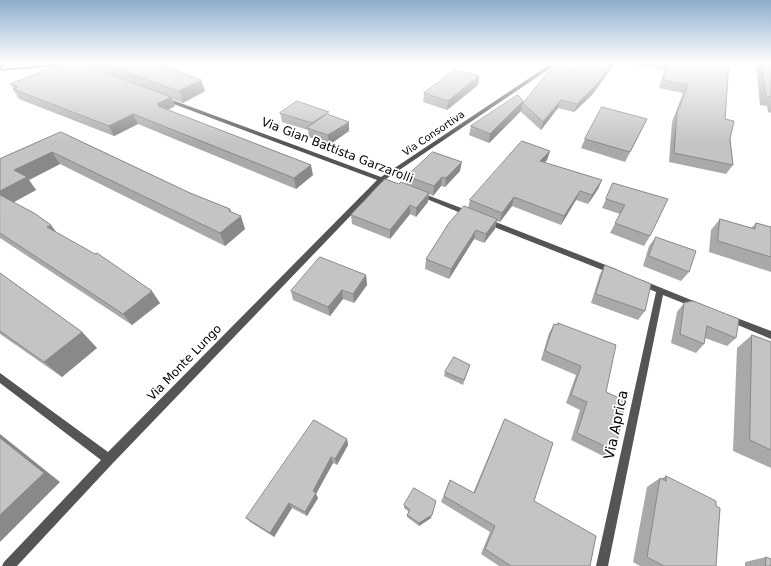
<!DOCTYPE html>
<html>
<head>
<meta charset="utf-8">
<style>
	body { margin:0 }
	canvas { display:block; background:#fff }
</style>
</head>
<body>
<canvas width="771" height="566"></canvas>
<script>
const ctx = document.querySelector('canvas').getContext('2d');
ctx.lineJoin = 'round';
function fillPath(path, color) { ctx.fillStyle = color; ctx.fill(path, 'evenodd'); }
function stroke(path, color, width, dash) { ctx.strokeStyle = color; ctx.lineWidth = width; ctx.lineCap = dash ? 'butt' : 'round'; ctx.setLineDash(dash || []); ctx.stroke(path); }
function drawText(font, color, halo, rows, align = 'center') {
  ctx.font = font + ' "DejaVu Sans",sans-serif'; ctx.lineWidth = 3.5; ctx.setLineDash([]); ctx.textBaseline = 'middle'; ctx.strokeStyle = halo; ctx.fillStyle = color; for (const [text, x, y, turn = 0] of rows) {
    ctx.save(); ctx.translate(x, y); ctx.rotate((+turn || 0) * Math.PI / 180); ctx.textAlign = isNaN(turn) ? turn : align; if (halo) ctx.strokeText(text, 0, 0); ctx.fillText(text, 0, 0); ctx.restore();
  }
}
const street = new Path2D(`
	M552,63H558L386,179L396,183V185L394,186L383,182L113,463L17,566H2L4,562L101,460L0,383V373L108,452L377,180L163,100V98H167L381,177Z
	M57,64L71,65L73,66L71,67L57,66L0,71V69Z
	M419,192L472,212L473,214L470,216H468L417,195V193Z
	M484,219H488L616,269L617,271L616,273H610L484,223L483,221Z
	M642,280L701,304L702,306L701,308L698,309L663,295L608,566H596L656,292L639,285L638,283L639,281Z
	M729,315L771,331V339L726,320L725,318L726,316Z`);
const secondary = new Path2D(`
	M2,63H7L0,69V65Z`);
const wall = new Path2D(`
	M60,63H157L201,80L205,91L183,103L172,99L175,106L168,110L313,175L296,189L138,124L114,136L19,99L13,89H14L11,84L64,64Z
	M627,63H729L725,119L730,139L733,165L726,174L669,162L672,122L683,93L659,88L664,71Z
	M747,63H771V113L768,112L767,106L760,105L756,65Z
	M479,76L478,85L447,110L423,102L424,93Z
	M593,94L574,112L558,108L541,130L521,112V111L489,143L469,135L471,126L523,101V103Z
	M280,113L330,115L349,131L329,145L309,137L308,130L282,122Z
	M647,119L625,162L581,148L585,139Z
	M61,132L190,193L230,209L231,212L245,229L225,246L60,164L29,180L36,190L13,202L57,233L160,303L132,325L0,238V159Z
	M550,151L547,160L544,163L602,180L598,189L588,204L576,200L561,225L512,206L500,222L497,221L495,229L484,243L474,239L449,279L425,269L426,259L468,208L470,200Z
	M460,171L445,187L441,186L433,196L429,194L428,202L416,217L410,214L390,239L352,224L351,215L399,184H407V176Z
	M613,183L650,236L644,246L610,233L620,214L602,208Z
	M720,219L751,228L756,223L771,227V272L709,252L711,230Z
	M656,237L689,272L681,281L643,266L649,246Z
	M605,265L645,311L638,320L591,303L600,274Z
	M0,273L82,332L97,348L62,377L0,334Z
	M366,275L367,285L354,303L343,299L330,316L293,300L291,291Z
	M684,303L736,338L727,346L705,338L704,344L696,353L671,343L677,312Z
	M554,324L606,392L615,451L607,458L571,440L580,410L566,403L576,375L541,360L549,333Z
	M752,335L771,342V468L733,451L737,348Z
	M470,365L463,385L444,376L445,372Z
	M505,419L534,501L590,566H499L481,554L490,532L441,502L450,480L473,493L501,427Z
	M347,439L348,445L337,465L333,463L316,494L318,498L307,516L292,508L274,537L250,522L246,518Z
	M666,476L716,566H640L633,562L647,487L660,478L661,479Z
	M404,505L431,518L419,526L407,517V515L409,512L404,508Z
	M766,557L771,566H745V562Z`);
const shadedWall = new Path2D(`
	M613,63H615L593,94L574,112L577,104Z
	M479,76L478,85L447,110L448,101Z
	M201,80L205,91L183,103L179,91Z
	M171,97L175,106L164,112L157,104Z
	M561,100L558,108L541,130L543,122Z
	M523,101L521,111L489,143L490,134Z
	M133,114L138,124L114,136L109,126Z
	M349,122V131L329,145L328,135Z
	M550,151L547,160L537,170L540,161Z
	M52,152L60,164L29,180L36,190L7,206L0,198V191L14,170Z
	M462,162L460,171L445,187L446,178Z
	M311,165L313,175L296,189L294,178Z
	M442,177L441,186L433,196L434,186Z
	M602,180L598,189L588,204L592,195Z
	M580,191L576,200L561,225L564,216Z
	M429,193L428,202L416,217V208Z
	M514,197L512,206L500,222L502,213Z
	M410,205V214L390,239V230Z
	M230,209L235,221L241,216L245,229L225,246L220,233L229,211Z
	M497,219L495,229L484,243L486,234Z
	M51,225L60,237L47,227Z
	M476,230L474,239L449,279L451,269Z
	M366,275L367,285L354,303L353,294Z
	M342,290L343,299L330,316L328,307Z
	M152,291L160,303L132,325L123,314Z
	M82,332L97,348L62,377L44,362Z
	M0,434L60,482L0,542Z
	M347,439L348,445L337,465L335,459Z
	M331,457L333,463L316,494L318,498L307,516L305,512L313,491Z
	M289,503L292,508L274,537L270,533Z
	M432,515L431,518L419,526V523Z`);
const building = new Path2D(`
	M64,63H80L171,97L157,104L161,105L158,106L311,165L294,178L133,114L109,126L13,89L18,87L11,84Z
	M100,63H157L201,80L179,91Z
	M577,63H613L596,85L577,104L561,100L543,122L523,103L549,71L557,66L574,70Z
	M668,63H729L725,119L734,121L730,139L733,165L674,153L677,113L688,85L663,80Z
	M762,63H771V97L766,96Z
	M455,70L479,76L448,101L424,93Z
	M518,95L523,101L490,134L471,126Z
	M297,101L329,112L312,123L280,113Z
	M602,107L647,119L630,152L585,139Z
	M327,114L349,122L328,135L307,128Z
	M61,132L190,193L230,209L229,211L241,216L220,233L52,152L14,170L27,177L0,191V159Z
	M522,141L550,151L540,161L602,180L592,195L580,191L564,216L514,197L502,213L470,200Z
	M433,152L462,162L446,178L442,177L434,186L407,176Z
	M385,179L399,184L401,182L429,193L416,208L410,205L390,230L351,215Z
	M613,183L668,199L650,236L615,223L625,205L606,199Z
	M0,195L34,213L51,225L47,227L95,254L97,253L152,291L123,314L0,233Z
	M464,206L497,219L486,234L476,230L451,269L426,259L449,223Z
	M720,219L755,229L756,223L771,227V257L718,241Z
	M656,237L696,251L689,272L649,256Z
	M320,257L366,275L353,294L342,290L328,307L291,291Z
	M605,265L651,284L645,311L596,294Z
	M0,273L82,332L44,362L0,331Z
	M693,301L739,319L736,338L707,326L704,344L680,334L684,303Z
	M558,323L616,345L606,392L626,401L615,451L577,433L587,402L571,395L581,366L545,351L554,324L558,325Z
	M752,335L771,342V450L750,440Z
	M454,357L470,365L464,380L445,372Z
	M505,419L553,443L534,501L596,536L590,566H511L485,549L495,526L444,496L450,480L474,493Z
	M314,420L347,439L335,459L331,457L313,491L316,493L305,512L289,503L270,533L246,518Z
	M0,438L44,473L0,515Z
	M666,476L716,501V506L720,508L716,566H664L647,557L660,478L666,481Z
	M414,488L436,501L432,515L419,523L407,515L410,510L404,505Z
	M766,557L771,559V566H766Z`);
const farStreetnames = [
	["Via Consortiva",434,134,-34]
];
const streetNames = [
	["Via Gian Battista Garzarolli",337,151,21],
	["Via Monte Lungo",185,363,-46]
];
const nearStreetnames = [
	["Via Aprica",617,425,-78]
];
fillPath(street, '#555');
fillPath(secondary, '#222');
fillPath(wall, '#a9a9a9');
fillPath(shadedWall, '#898989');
fillPath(building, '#c4c4c4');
stroke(building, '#898989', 1);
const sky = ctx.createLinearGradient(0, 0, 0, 143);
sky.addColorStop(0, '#8cadcc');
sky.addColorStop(0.44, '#fff');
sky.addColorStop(1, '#ffffff00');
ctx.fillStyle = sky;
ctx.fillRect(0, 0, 771, 143);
drawText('10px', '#000', '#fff', farStreetnames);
drawText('12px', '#000', '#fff', streetNames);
drawText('14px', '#000', '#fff', nearStreetnames);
</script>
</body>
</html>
